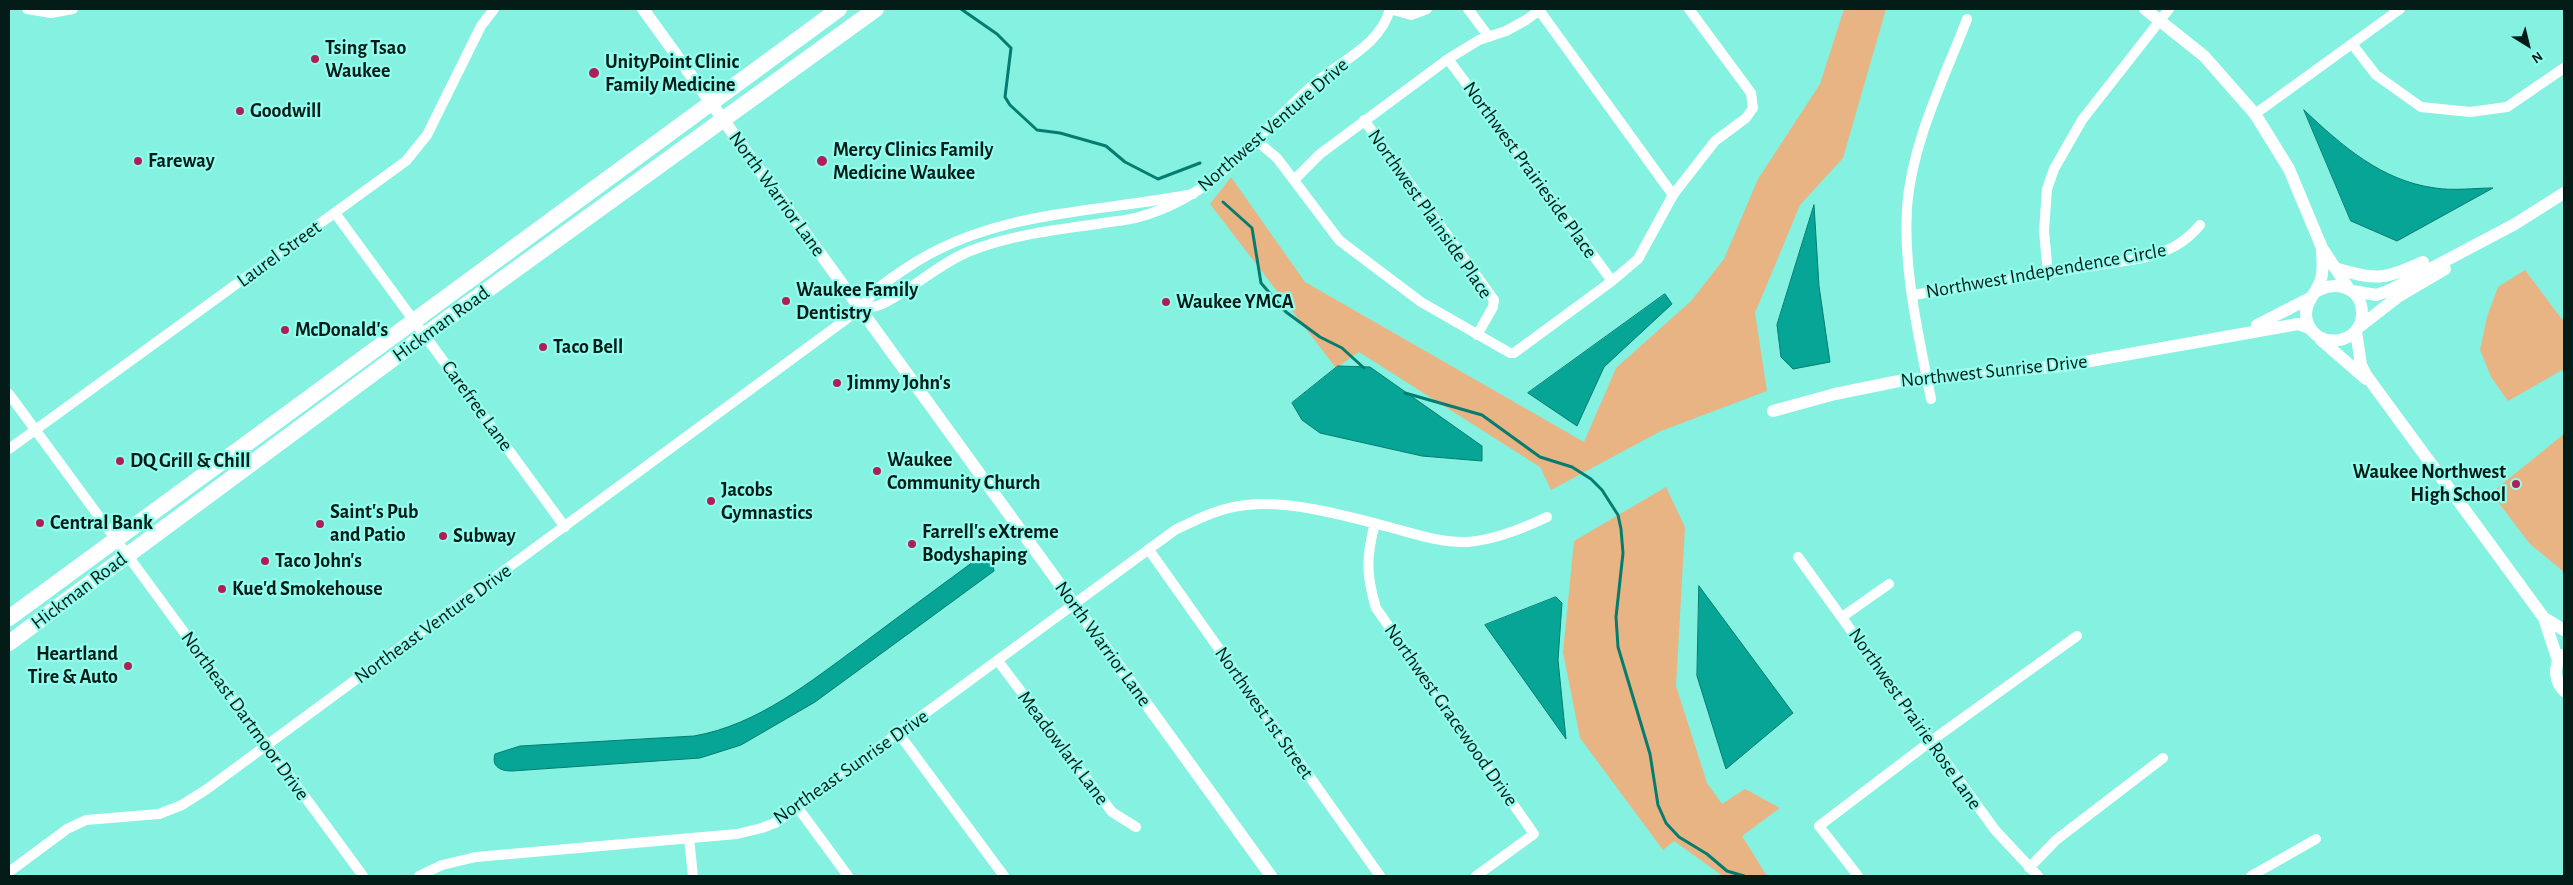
<!DOCTYPE html>
<html>
<head>
<meta charset="utf-8">
<style>
	body { margin:0 }
	#map { position:relative; width:2573px; height:885px; overflow:hidden; background:#84f1e1; font-family:"Alegreya Sans",sans-serif }
	canvas { display:block }
	.frame { position:absolute; inset:0; border:10px solid #041c18; pointer-events:none }
	.north { position:absolute; left:2503px; top:20px; width:50px; height:50px; -webkit-text-stroke:4px #92feee; paint-order:stroke; rotate:144deg; font-size:14px; font-weight:700; line-height:20px; text-align:center; color:#041c18 }
	.north::after { content:''; display:block; margin:auto; width:18px; height:22px; background:#041c18; clip-path:polygon(50% 0,100% 100%,50% 72%,0 100%) }
</style>
</head>
<body>
<div id="map">
<canvas width="2573" height="885"></canvas>
<div class="frame"></div>
<div class="north">N</div>
</div>
<script>
const ctx = document.querySelector('canvas').getContext('2d');
ctx.lineJoin = 'round';
function fillPath(path, color) { ctx.fillStyle = color; ctx.fill(path, 'evenodd'); }
function stroke(path, color, width, dash) { ctx.strokeStyle = color; ctx.lineWidth = width; ctx.lineCap = dash ? 'butt' : 'round'; ctx.setLineDash(dash || []); ctx.stroke(path); }
function drawText(font, color, halo, rows, align = 'center') {
  ctx.font = font + ' "Alegreya Sans",sans-serif'; ctx.lineWidth = 4.5; ctx.setLineDash([]); ctx.textBaseline = 'middle'; ctx.strokeStyle = halo; ctx.fillStyle = color; for (const [text, x, y, turn = 0] of rows) {
    ctx.save(); ctx.translate(x, y); ctx.rotate((+turn || 0) * Math.PI / 180); ctx.textAlign = isNaN(turn) ? turn : align; if (halo) ctx.strokeText(text, 0, 0); ctx.fillText(text, 0, 0); ctx.restore();
  }
}
const green = new Path2D(`
	M1844,9H1886L1843,158L1800,205L1755,313L1767,391L1661,431L1551,490L1540,467L1359,352L1336,368L1210,204L1231,177L1305,282L1584,442L1616,368L1691,301L1724,259L1758,179L1820,84Z
	M2525,270L2564,322V369L2508,401L2491,377L2480,350L2487,317L2498,287Z
	M2564,434V572L2530,544L2491,493Z
	M1666,487L1685,527L1676,686L1707,783L1722,804L1745,789L1780,808L1742,836L1767,876H1723L1674,841L1663,850L1580,738L1563,652L1574,541Z`);
const water = new Path2D(`
	M2304,110C2342,146 2382,181 2435,188C2454,191 2475,188 2493,188L2397,241L2351,221Z
	M1814,205L1819,286L1830,362L1793,369L1781,357L1777,325Z
	M1665,294L1672,304L1604,367L1577,426L1528,393Z
	M1338,366L1370,367L1482,446V461L1422,456L1320,433L1302,420L1292,403Z
	M986,555L992,558L994,571L815,702L741,745L700,758L512,771C501,771 491,767 495,754L520,746L694,736C758,725 811,681 862,644C902,614 942,585 981,556Z
	M1699,586L1793,713L1726,769L1697,676Z
	M1556,597L1562,603L1558,660L1566,739L1485,625Z`);
const stream = new Path2D(`
	M961,9L997,34L1011,48L1005,97L1010,105L1037,130L1060,133L1106,146L1125,162L1158,179L1200,163
	M1223,202L1252,228L1261,283L1286,312L1320,337L1342,348L1364,368
	M1405,393L1482,415L1540,457L1572,467L1591,479L1602,490L1618,515L1621,529L1623,553L1616,617L1618,647L1650,754L1658,805L1666,823L1679,837L1707,854L1727,871L1744,876`);
const minor = new Path2D(`
	M27,9L51,13L73,9
	M1390,9L1411,15L1427,9
	M1468,9L1489,37
	M1539,10L1673,195
	M2352,44L2376,75L2421,107L2470,112L2507,107L2564,68
	M1448,59L1612,281
	M2255,114L2400,9
	M1364,120L1494,300L1493,307L1477,335
	M1258,142L1277,158L1339,240L1348,247L1421,302L1510,353H1514L1612,281L1638,259L1673,195L1715,141L1746,118L1753,108L1751,93L1689,9
	M1294,180L1320,154L1448,59L1479,40L1506,31L1526,20L1541,9
	M335,213L565,527
	M2048,274L2044,231L2047,189L2054,169L2082,120L2169,9
	M1913,295L2143,258C2168,251 2183,245 2200,225
	M860,309C867,308 876,307 882,304C913,289 938,264 970,251C1011,235 1054,230 1098,224C1112,221 1126,221 1139,217C1220,194 1255,136 1314,84C1340,61 1380,46 1390,9
	M9,394L363,876
	M1931,399C1919,337 1903,271 1907,207C1912,142 1944,79 1967,19
	M9,449L406,161L427,135L481,26L494,9
	M1375,523C1366,557 1366,575 1376,608L1534,834L1476,876
	M1149,550L1380,876
	M1798,557L1995,830L2038,876
	M1842,617L1889,584
	M998,661L1112,812L1136,827
	M899,734L1004,876
	M798,808L848,876
	M689,838L693,876
	M2029,868L2056,840L2163,758
	M9,872L67,829L86,820L159,814L182,805L207,789L860,309C875,288 887,281 908,267C993,210 1096,213 1193,194
	M419,876L442,865L476,857L737,834L762,828L777,822L1175,530C1198,519 1221,507 1247,505C1290,500 1347,516 1389,527C1415,534 1441,543 1467,542C1495,540 1522,529 1547,517
	M1858,876L1819,826L1931,741L2077,636
	M2251,876L2316,839`);
const tertiary = new Path2D(`
	M643,9L1271,876
	M2145,9L2204,56L2255,114L2289,169L2322,248L2349,289
	M2338,269C2378,281 2384,279 2423,262
	M2352,291L2377,295L2392,289L2515,224L2564,193
	M2314,293C2332,280 2361,285 2362,312C2364,344 2316,352 2307,321C2302,303 2317,294 2321,279C2324,269 2322,257 2322,248
	M2257,325L2310,298
	M2359,327L2399,296L2445,269
	M2356,331L2361,365L2366,375L2544,618L2558,661
	M2321,340L2366,379
	M1773,411L1835,394L1899,381L2062,366L2298,324L2311,329
	M2544,618L2564,630
	M2561,655C2554,667 2554,681 2564,691`);
const trunk = new Path2D(`
	M9,618L839,9
	M9,643L425,335L876,9`);
const markers = [
	[315,59,5,"#ae1f57"],
	[594,73,6,"#ae1f57"],
	[240,111,5,"#ae1f57"],
	[138,161,5,"#ae1f57"],
	[822,161,6,"#ae1f57"],
	[786,301,5,"#ae1f57"],
	[1166,302,5,"#ae1f57"],
	[285,330,5,"#ae1f57"],
	[543,347,5,"#ae1f57"],
	[837,383,5,"#ae1f57"],
	[120,461,5,"#ae1f57"],
	[877,471,5,"#ae1f57"],
	[2516,484,5,"#ae1f57"],
	[711,501,5,"#ae1f57"],
	[40,523,5,"#ae1f57"],
	[320,524,5,"#ae1f57"],
	[443,536,5,"#ae1f57"],
	[912,544,5,"#ae1f57"],
	[265,561,5,"#ae1f57"],
	[222,589,5,"#ae1f57"],
	[128,666,5,"#ae1f57"]
];
const poiNames = [
	["Tsing Tsao",325,48],
	["Waukee",325,71],
	["UnityPoint Clinic",605,62],
	["Family Medicine",605,85],
	["Goodwill",250,111],
	["Mercy Clinics Family",833,150],
	["Medicine Waukee",833,173],
	["Fareway",148,161],
	["Waukee Family",796,290],
	["Dentistry",796,313],
	["Waukee YMCA",1176,302],
	["McDonald's",295,330],
	["Taco Bell",553,347],
	["Jimmy John's",847,383],
	["Waukee",887,460],
	["Community Church",887,483],
	["DQ Grill & Chill",130,461],
	["Waukee Northwest",2506,472,"right"],
	["High School",2506,495,"right"],
	["Jacobs",721,490],
	["Gymnastics",721,513],
	["Saint's Pub",330,512],
	["and Patio",330,535],
	["Central Bank",50,523],
	["Farrell's eXtreme",922,532],
	["Bodyshaping",922,555],
	["Subway",453,536],
	["Taco John's",275,561],
	["Kue'd Smokehouse",232,589],
	["Heartland",118,654,"right"],
	["Tire & Auto",118,677,"right"]
];
const streetNames = [
	["Northwest Venture Drive",1273,125,-41],
	["Northwest Prairieside Place",1530,170,54],
	["North Warrior Lane",777,194,54],
	["Northwest Plainside Place",1430,214,55],
	["Laurel Street",279,254,-36],
	["Northwest Independence Circle",2046,271,-10],
	["Hickman Road",441,324,-36],
	["Northwest Sunrise Drive",1994,371,-6],
	["Carefree Lane",477,406,54],
	["Hickman Road",79,591,-37],
	["Northeast Venture Drive",433,624,-36],
	["North Warrior Lane",1103,644,54],
	["Northwest 1st Street",1264,713,55],
	["Northwest Gracewood Drive",1451,715,55],
	["Northeast Dartmoor Drive",245,716,54],
	["Northwest Prairie Rose Lane",1915,719,55],
	["Meadowlark Lane",1063,748,53],
	["Northeast Sunrise Drive",851,767,-35]
];
fillPath(green, '#e9b484');
fillPath(water, '#06a596');
stroke(water, '#057c70', 1);
stroke(stream, '#057c70', 3);
stroke(minor, '#fff', 10);
stroke(tertiary, '#fff', 12);
stroke(trunk, '#fff', 16);
for (const [x, y, r, color] of markers) { const dot = new Path2D(); dot.arc(x, y, r, 0, 2 * Math.PI); ctx.fillStyle = color; ctx.fill(dot); stroke(dot, '#92feee', 2); }
drawText('bold 20px', '#041c18', '#92feee', poiNames, 'left');
drawText('20px', '#041c18', '#92feee', streetNames);
</script>
</body>
</html>
